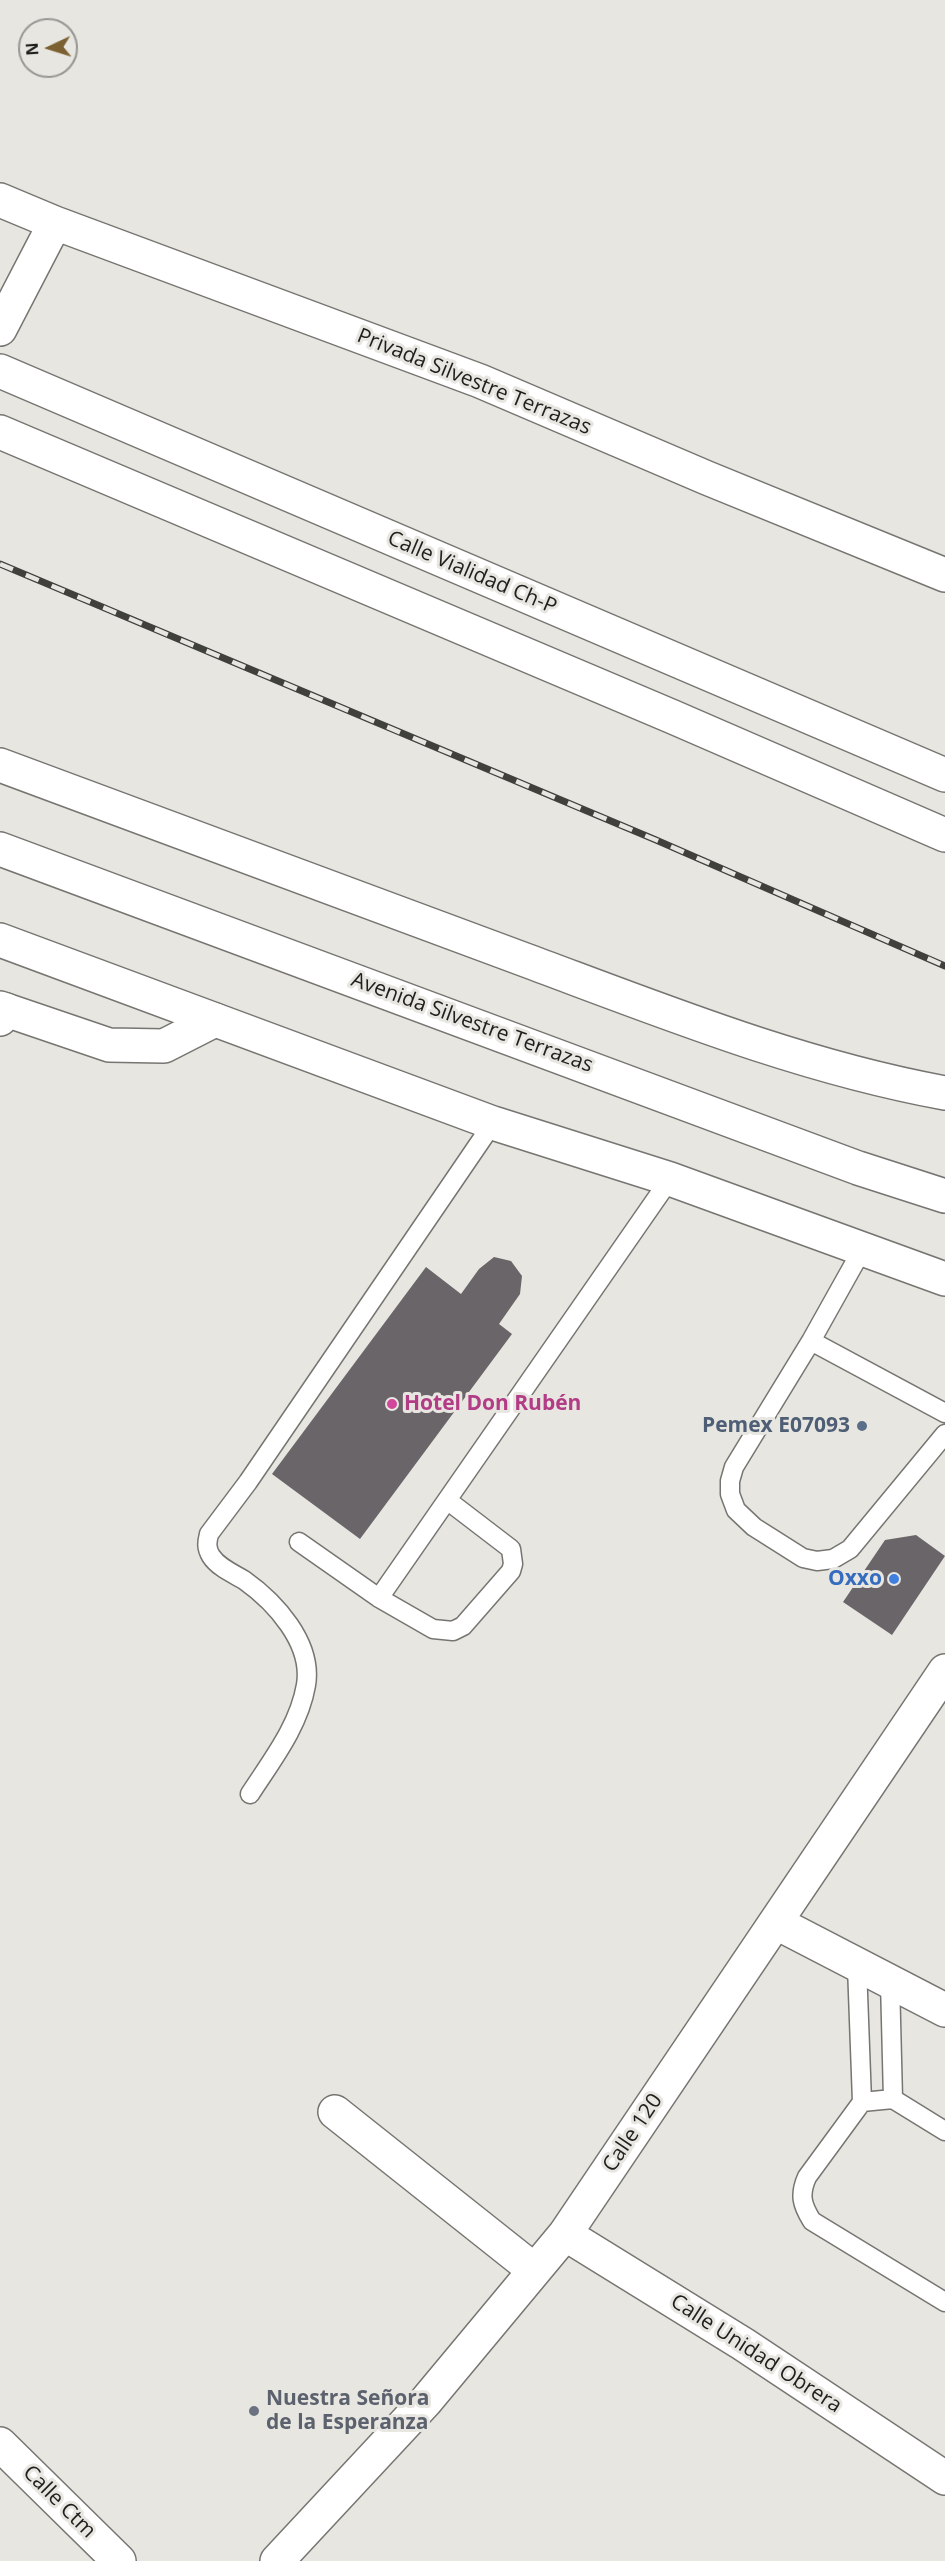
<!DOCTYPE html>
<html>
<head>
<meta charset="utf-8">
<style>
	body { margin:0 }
	#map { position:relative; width:945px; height:2561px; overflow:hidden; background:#e8e6e1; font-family:"Open Sans",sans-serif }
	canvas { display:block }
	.north { position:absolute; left:18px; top:18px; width:60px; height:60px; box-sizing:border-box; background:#e8e6e1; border:2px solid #989693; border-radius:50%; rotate:266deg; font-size:16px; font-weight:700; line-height:24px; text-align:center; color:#1f1f1d }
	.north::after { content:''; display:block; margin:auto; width:21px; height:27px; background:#7b6032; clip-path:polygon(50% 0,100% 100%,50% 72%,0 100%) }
</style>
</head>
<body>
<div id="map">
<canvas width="945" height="2561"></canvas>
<div class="north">N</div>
</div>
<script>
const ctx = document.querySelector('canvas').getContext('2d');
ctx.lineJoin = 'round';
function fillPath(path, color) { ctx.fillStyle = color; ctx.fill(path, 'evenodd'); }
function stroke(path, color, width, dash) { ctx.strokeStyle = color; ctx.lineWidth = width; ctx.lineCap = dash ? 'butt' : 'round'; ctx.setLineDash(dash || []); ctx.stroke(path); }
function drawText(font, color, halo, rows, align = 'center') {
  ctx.font = font + ' "Open Sans",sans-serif'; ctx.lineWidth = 6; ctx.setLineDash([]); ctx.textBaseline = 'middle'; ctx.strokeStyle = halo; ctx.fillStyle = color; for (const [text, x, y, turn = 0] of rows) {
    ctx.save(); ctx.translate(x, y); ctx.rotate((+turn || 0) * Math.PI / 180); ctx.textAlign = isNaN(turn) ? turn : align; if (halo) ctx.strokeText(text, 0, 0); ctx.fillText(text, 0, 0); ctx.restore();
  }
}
const building = new Path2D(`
	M494,1257L511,1261L522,1276L520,1294L499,1324L512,1334L360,1539L272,1474L426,1267L461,1294L479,1269Z
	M916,1535L945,1556L892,1635L843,1602L885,1540Z`);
const service = new Path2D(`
	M863,1248L811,1341L734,1467L730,1481V1494L736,1510L754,1527L803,1558L817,1561L833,1559L850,1549L945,1434
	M811,1341L945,1413
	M299,1542L379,1598L433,1629L453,1631L463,1626L511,1571L513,1564L511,1549L447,1500
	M379,1598L670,1179
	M250,1794C272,1760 299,1726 306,1685C313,1643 275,1602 244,1580C232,1573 218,1567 211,1556C206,1548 207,1542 209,1534L248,1482L493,1123
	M857,1966L862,2102L807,2177C799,2195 802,2205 812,2221L945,2302
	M890,1981L893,2099
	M862,2102L893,2099L945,2131`);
const minor = new Path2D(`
	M0,200L55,223L480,381L707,478L945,575
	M0,329L55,223
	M0,1019L6,1010L109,1045L164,1046L215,1020
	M777,1923L945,2010
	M335,2112L534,2270
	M565,2234L743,2344L945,2478
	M0,2444L119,2561
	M277,2561L426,2401L565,2234L945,1671`);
const tertiary = new Path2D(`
	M0,1008L6,1010`);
const primary = new Path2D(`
	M0,371L945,775
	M0,432L673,717L945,835`);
const trunk = new Path2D(`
	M0,765C176,831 352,896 528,961C665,1012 802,1067 945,1093
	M0,849L858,1168L945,1196
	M0,940L493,1123L670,1179L945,1279`);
const rail = new Path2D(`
	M0,564L656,840L945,966`);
const markers = [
	[392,1404,6,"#d1479c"],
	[862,1426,6,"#5c6f8a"],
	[894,1579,6,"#3f7fe0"],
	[254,2411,6,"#6b7280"]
];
const streetNames = [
	["Privada Silvestre Terrazas",474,382,22],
	["Calle Vialidad Ch-P",472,573,23],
	["Avenida Silvestre Terrazas",472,1023,20],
	["Calle 120",633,2133,-56],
	["Calle Unidad Obrera",756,2354,33],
	["Calle Ctm",59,2502,45]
];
const hotelNames = [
	["Hotel Don Rubén",404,1404]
];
const serviceNames = [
	["Pemex E07093",850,1426]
];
const shopNames = [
	["Oxxo",882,1579]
];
const worshipNames = [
	["Nuestra Señora",266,2399],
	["de la Esperanza",266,2423]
];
fillPath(building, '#696569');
stroke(service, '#777571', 21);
stroke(minor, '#777571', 36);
stroke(tertiary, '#777571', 36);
stroke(primary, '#777571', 36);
stroke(trunk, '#777571', 36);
stroke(service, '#fff', 18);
stroke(minor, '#fff', 33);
stroke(tertiary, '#fff', 33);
stroke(primary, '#fff', 33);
stroke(trunk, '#fff', 33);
stroke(rail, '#40403d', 7);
stroke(rail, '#e8e6e1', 4.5, [14]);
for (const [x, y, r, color] of markers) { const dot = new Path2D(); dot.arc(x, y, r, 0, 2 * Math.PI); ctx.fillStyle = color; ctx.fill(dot); stroke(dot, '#e8e6e1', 2); }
drawText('21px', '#1f1f1d', '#e8e6e1', streetNames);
drawText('bold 21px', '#b23c85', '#e8e6e1', hotelNames, 'left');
drawText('bold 21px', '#4e5e75', '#e8e6e1', serviceNames, 'right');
drawText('bold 21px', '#366cbe', '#e8e6e1', shopNames, 'right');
drawText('bold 21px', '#5b616d', '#e8e6e1', worshipNames, 'left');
</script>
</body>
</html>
